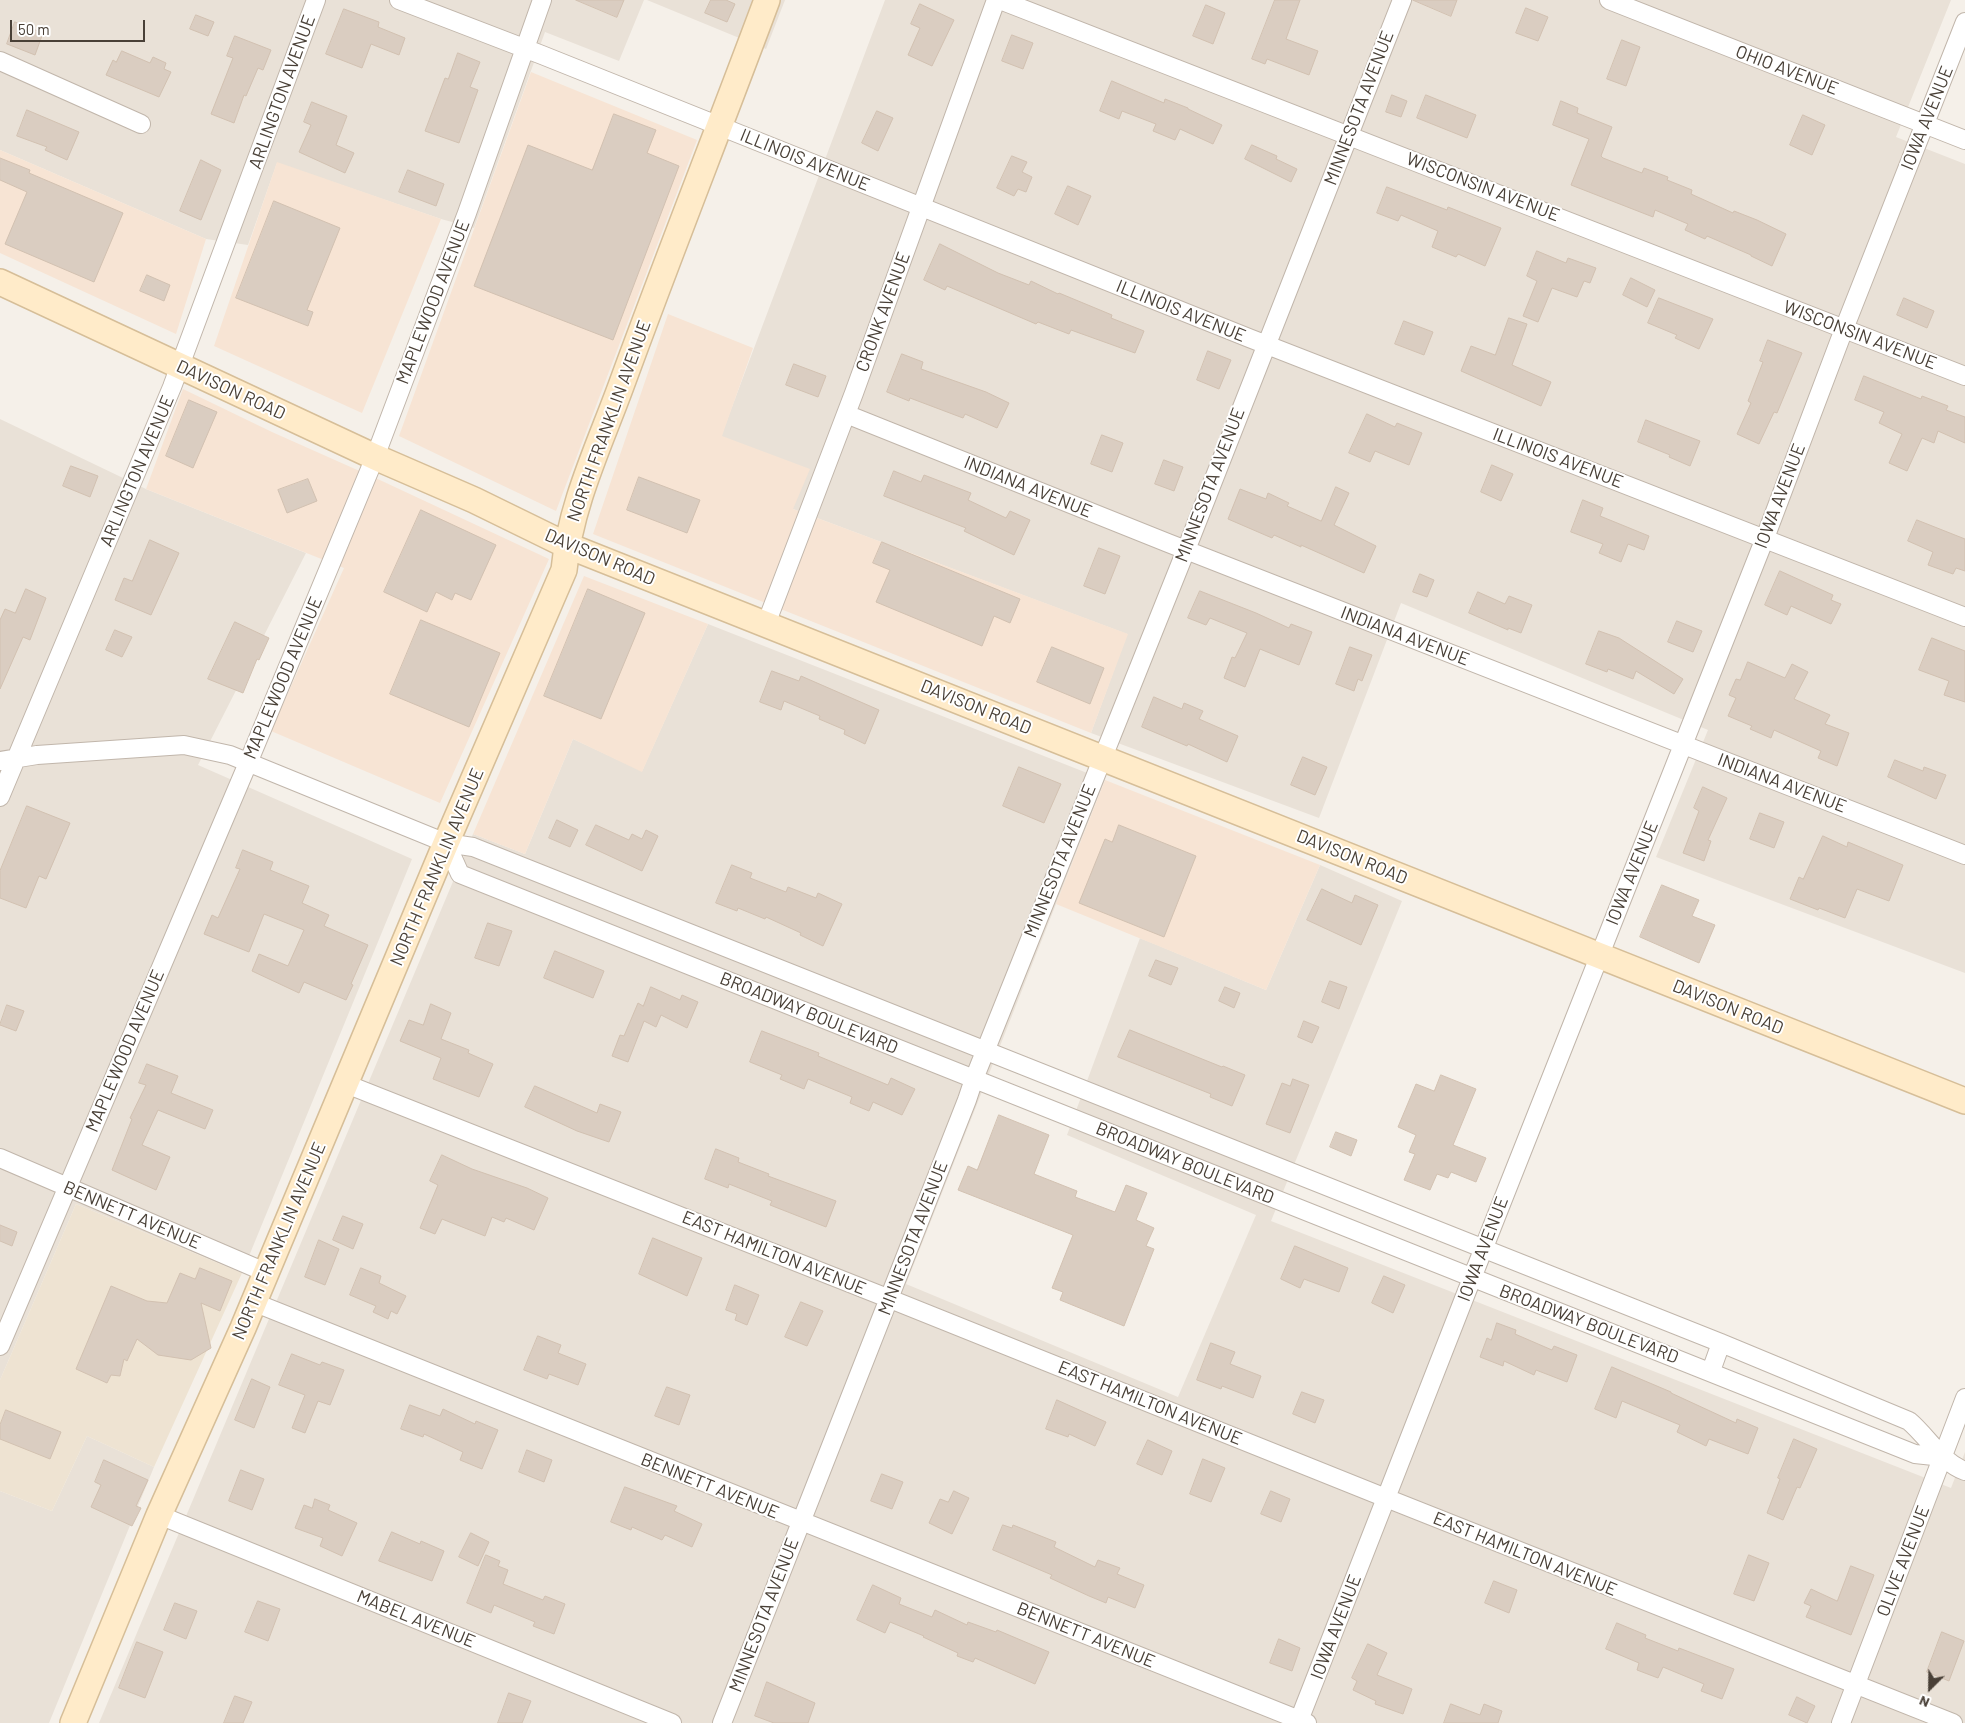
<!DOCTYPE html>
<html>
<head>
<meta charset="utf-8">
<style>
	body { margin:0 }
	#map { position:relative; width:1965px; height:1723px; overflow:hidden; background:#f5f0e9; font-family:Barlow,sans-serif }
	canvas { display:block }
	.north { position:absolute; left:1905px; top:1663px; width:50px; height:50px; -webkit-text-stroke:4px #fff; paint-order:stroke; rotate:203deg; font-size:14px; font-weight:700; line-height:20px; text-align:center; color:#494037 }
	.north::after { content:''; display:block; margin:auto; width:18px; height:22px; background:#494037; clip-path:polygon(50% 0,100% 100%,50% 72%,0 100%) }
	.scale { position:absolute; left:10px; top:20px; width:135px; height:22px; box-sizing:border-box; border:2px solid #494037; border-top:0; padding-left:6px; font-size:15px; line-height:18px; white-space:nowrap; color:#494037; -webkit-text-stroke:4px #fff; paint-order:stroke }
</style>
</head>
<body>
<div id="map">
<canvas width="1965" height="1723"></canvas>
<div class="north">N</div>
<div class="scale">50 m</div>
</div>
<script>
const ctx = document.querySelector('canvas').getContext('2d');
ctx.lineJoin = 'round';
function fillPath(path, color) { ctx.fillStyle = color; ctx.fill(path, 'evenodd'); }
function stroke(path, color, width, dash) { ctx.strokeStyle = color; ctx.lineWidth = width; ctx.lineCap = dash ? 'butt' : 'round'; ctx.setLineDash(dash || []); ctx.stroke(path); }
function drawText(font, color, halo, rows, align = 'center') {
  ctx.font = font + ' Barlow,sans-serif'; ctx.lineWidth = 4; ctx.setLineDash([]); ctx.textBaseline = 'middle'; ctx.strokeStyle = halo; ctx.fillStyle = color; for (const [text, x, y, turn = 0] of rows) {
    ctx.save(); ctx.translate(x, y); ctx.rotate((+turn || 0) * Math.PI / 180); ctx.textAlign = isNaN(turn) ? turn : align; if (halo) ctx.strokeText(text, 0, 0); ctx.fillText(text, 0, 0); ctx.restore();
  }
}
const residential = new Path2D(`
	M0,0H644L619,61L545,32L474,228L441,219L277,163L248,245L206,239L0,150Z
	M647,0H785L766,49Z
	M885,0H1951L1896,137L1965,164V973L1656,857L1708,730L1401,603L1319,818L1091,733L1127,634L793,509L721,436Z
	M0,419L146,489L306,553L198,765L412,859L242,1273L76,1204L0,1380Z
	M708,624L1105,780L906,1284L1178,1397L1256,1215L1067,1135L1140,938L1266,990L1320,865L1402,901L1271,1221L1951,1488L1965,1452V1723H99L473,834L525,854L573,739L642,771Z
	M87,1436L154,1467L49,1723H0V1491L52,1511Z`);
const commercial = new Path2D(`
	M531,72L697,140L556,511L399,436Z
	M0,150L206,239L176,334L0,253Z
	M277,162L441,219L362,413L214,346Z
	M668,314L753,348L722,436L810,469L793,509L1128,634L1091,733L593,534Z
	M183,389L272,432L382,481L549,559L440,803L271,731L344,568L146,489Z
	M584,576L708,624L642,772L573,739L525,854L473,834Z
	M1105,780L1320,865L1266,990L1056,904Z`);
const education = new Path2D(`
	M76,1204L242,1273L154,1467L87,1436L52,1511L0,1491V1380Z`);
const building = new Path2D(`
	M576,0H624L617,17Z
	M711,0H726L735,4L727,22L705,13Z
	M1275,0H1300L1286,39L1318,51L1309,75L1267,59L1265,64L1252,59Z
	M1413,0H1457L1451,16Z
	M920,4L954,20L932,66L908,55L920,28L911,24Z
	M1206,5L1225,13L1213,44L1193,36Z
	M1526,8L1548,17L1538,41L1516,33Z
	M344,9L379,22L378,27L405,38L399,55L371,44L362,68L326,54Z
	M196,15L214,22L208,36L190,29Z
	M15,22L43,33L35,55L7,44Z
	M1012,35L1033,43L1023,69L1002,61Z
	M235,36L271,50L263,70L258,68L246,96L244,95L234,123L211,114L233,58L227,56Z
	M1622,40L1640,47L1626,86L1607,79Z
	M122,51L150,63L153,57L166,63L164,69L171,72L159,97L106,75L113,60L116,62Z
	M458,53L480,62L470,87L478,90L459,143L425,131L445,78L448,79Z
	M1112,81L1164,103L1165,99L1188,108V109L1222,125L1213,144L1180,129L1175,140L1153,131L1156,124L1122,111L1119,119L1100,111Z
	M1392,95L1407,101L1401,117L1386,112Z
	M1426,95L1476,115L1467,138L1417,118Z
	M1561,101L1578,108L1577,113L1612,127L1601,156L1603,158L1642,173L1644,168L1668,177L1667,180L1692,190L1691,194L1733,213L1734,211L1757,220L1786,234L1772,266L1751,256V255L1707,236L1705,239L1685,230L1688,224L1655,210L1653,217L1571,185L1589,139L1553,125Z
	M312,102L347,116L336,145L354,153L345,173L299,152L311,125L304,122Z
	M27,110L79,132L67,160L45,150L47,147L17,136Z
	M877,111L893,118L878,151L862,143Z
	M614,114L656,130L647,153L679,166L613,340L474,286L528,145L592,170Z
	M1803,115L1825,125L1812,155L1790,145Z
	M1252,145L1277,156L1276,159L1297,169L1291,182L1245,159Z
	M1012,156L1027,162L1022,172L1032,177L1026,192L1018,189L1014,196L997,188Z
	M0,158L30,170L29,173L123,213L94,282L5,244L27,192L0,180Z
	M201,160L221,170L201,220L180,211Z
	M408,170L444,184L436,206L399,192Z
	M1068,186L1091,196L1078,225L1055,214Z
	M1387,187L1447,210L1448,207L1501,228L1485,266L1458,254L1456,257L1432,247L1438,231L1401,215L1398,221L1377,213Z
	M274,201L340,228L307,310L313,312L308,326L236,298Z
	M940,244L998,273L1029,285L1031,281L1058,294L1059,293L1112,315L1111,318L1144,331L1135,353L1071,330L1069,334L1038,322L1036,324L947,286L945,290L924,280Z
	M1537,251L1566,263L1568,258L1596,268L1590,283L1584,281L1577,297L1552,288L1538,322L1523,316L1537,281L1527,276Z
	M147,275L170,285L164,301L140,291Z
	M1631,278L1655,290L1647,307L1623,295Z
	M1659,298L1713,319L1699,349L1675,338L1677,335L1648,323Z
	M1904,298L1934,311L1927,328L1897,315Z
	M1509,318L1527,324L1512,365L1551,382L1541,406L1461,371L1471,346L1495,355Z
	M1404,321L1433,332L1424,355L1395,344Z
	M1768,340L1802,353L1777,413L1774,412L1759,444L1737,434L1751,403L1748,401L1763,362L1760,361Z
	M1208,351L1231,360L1219,389L1197,380Z
	M902,354L923,362L921,369L986,392L1009,403L997,428L965,414L963,418L910,398L909,401L887,392Z
	M794,364L826,376L818,397L786,385Z
	M1864,376L1921,399L1922,396L1948,406L1946,410L1965,417V443L1938,431L1934,443L1922,438L1907,471L1889,463L1902,434L1879,423L1884,412L1855,400Z
	M189,400L217,412L193,468L166,456Z
	M1367,414L1395,427L1397,423L1422,433L1409,465L1375,451L1370,462L1349,453Z
	M1646,420L1700,441L1690,466L1669,457L1670,455L1638,442Z
	M1102,435L1123,443L1112,472L1091,464Z
	M1164,460L1183,467L1174,491L1155,484Z
	M1492,465L1513,474L1501,501L1481,492Z
	M71,466L98,476L90,497L63,486Z
	M894,471L921,482L924,475L971,493L968,500L1006,518L1010,511L1030,520L1014,555L964,531L966,528L884,496Z
	M639,477L700,500L687,533L627,510Z
	M308,479L317,501L287,513L278,490Z
	M1336,487L1349,493L1334,525L1376,546L1364,573L1301,545V547L1274,535L1272,538L1228,519L1240,489L1266,499L1268,493L1289,503L1287,506L1321,521Z
	M1583,500L1603,508L1600,516L1649,536L1644,550L1628,544L1621,562L1599,553L1603,544L1571,532Z
	M421,510L496,545L471,600L455,593L452,600L436,592L427,612L384,592Z
	M1917,520L1965,539V571L1956,568L1953,574L1928,565L1933,552L1908,541Z
	M150,540L179,553L151,615L115,600L124,578L132,581Z
	M882,542L1020,599L1010,623L994,616L982,646L876,602L890,570L873,563Z
	M1099,548L1120,556L1105,594L1084,586Z
	M1780,571L1833,595L1831,600L1841,604L1831,624L1791,606L1787,615L1765,605Z
	M1420,574L1434,580L1427,597L1413,592Z
	M26,589L46,598L30,640L23,637L0,689V620L5,609L15,613Z
	M588,589L645,613L601,719L544,696Z
	M1200,591L1256,613L1289,628L1291,624L1312,632L1299,665L1260,649L1245,687L1224,678L1232,657L1235,658L1247,633L1210,618L1206,625L1188,618Z
	M1478,592L1505,604L1509,596L1532,605L1521,633L1508,628V630L1469,613Z
	M421,620L500,653L469,727L390,694Z
	M1677,621L1702,631L1693,652L1668,642Z
	M235,622L269,638L259,660L257,659L243,693L208,679Z
	M115,630L132,637L122,657L106,650Z
	M1599,631L1619,638L1683,679L1674,694L1636,671L1633,679L1608,669L1607,672L1586,664Z
	M1932,638L1965,651V702L1944,695L1949,681L1919,670Z
	M1052,647L1104,668L1090,704L1037,682Z
	M1350,647L1372,655L1362,681L1358,679L1354,691L1336,684Z
	M1748,662L1785,678L1792,664L1808,672L1794,699L1830,715L1825,724L1849,733L1837,766L1818,758L1821,751L1774,730L1771,738L1750,729L1752,726L1728,716L1736,698L1729,695L1736,679L1740,680Z
	M772,671L799,681L801,676L879,710L865,744L844,734L845,730L819,719L820,716L784,701L781,710L760,702Z
	M1154,697L1182,709L1184,703L1203,711L1199,719L1238,736L1227,762L1188,744L1187,746L1142,727Z
	M1303,757L1327,767L1315,795L1291,785Z
	M1895,760L1923,771L1924,767L1946,775L1936,799L1888,777Z
	M1019,767L1061,784L1044,823L1003,806Z
	M1703,787L1727,798L1708,840L1711,841L1704,861L1683,853L1699,811L1694,808Z
	M27,806L70,823L46,879L39,876L26,908L0,898V871Z
	M1760,813L1784,822L1774,848L1750,839Z
	M557,820L578,830L570,847L549,838Z
	M596,825L629,840L632,834L642,839L646,830L658,836L642,871L586,845Z
	M1119,825L1196,856L1164,937L1079,903L1105,839L1112,842Z
	M1823,836L1847,847L1848,842L1903,865L1889,901L1857,889L1845,918L1819,908L1818,910L1790,899L1799,877L1803,879Z
	M243,850L273,862L270,870L309,886L302,903L329,915L324,926L368,945L351,984L353,985L346,1000L304,982L299,993L252,971L259,954L288,966L304,930L264,914L249,952L204,934L212,915L218,918L240,869L236,868Z
	M732,865L752,873L750,878L786,892L788,887L816,898L818,893L842,904L823,946L800,935L801,933L766,917L765,919L738,908L737,911L716,903Z
	M1662,885L1699,900L1692,916L1715,925L1699,963L1640,937Z
	M1322,889L1352,903L1355,895L1378,905L1361,945L1307,920Z
	M488,923L512,931L499,966L475,958Z
	M555,951L604,971L593,998L544,978Z
	M1156,960L1178,968L1171,985L1149,976Z
	M1330,981L1347,987L1339,1009L1322,1002Z
	M651,987L680,1000L682,995L698,1002L687,1028L661,1015L656,1027L644,1021L628,1062L612,1056L620,1035L624,1036L638,1003L643,1006Z
	M1225,987L1240,993L1234,1008L1219,1001Z
	M431,1004L451,1013L441,1039L469,1050L468,1053L493,1064L479,1097L433,1079L441,1058L400,1041L409,1020L423,1025Z
	M7,1005L24,1011L16,1031L0,1025Z
	M1304,1021L1319,1027L1312,1043L1298,1037Z
	M1130,1030L1222,1067L1223,1066L1245,1075L1232,1106L1210,1097L1211,1094L1118,1057Z
	M762,1031L819,1053L818,1056L888,1085L891,1078L915,1089L902,1115L873,1102L869,1111L850,1103L852,1097L808,1079L804,1089L780,1079L782,1075L750,1062Z
	M147,1064L178,1076L171,1093L213,1110L205,1129L158,1110L142,1145L170,1157L156,1190L112,1170L132,1119L130,1118L146,1085L139,1083Z
	M1441,1075L1476,1089L1453,1145L1486,1158L1476,1182L1451,1172L1448,1178L1437,1174L1430,1190L1404,1180L1415,1154L1409,1152L1416,1135L1398,1127L1416,1084L1434,1091Z
	M1293,1079L1309,1085L1290,1133L1266,1124L1282,1083L1290,1086Z
	M535,1086L597,1113L600,1104L621,1112L609,1142L577,1131L525,1107Z
	M999,1115L1049,1135L1034,1174L1077,1191L1075,1197L1115,1212L1126,1185L1147,1193L1136,1220L1154,1228L1146,1246L1154,1249L1124,1326L1060,1300L1063,1292L1052,1288L1073,1235L958,1190L968,1166L977,1170Z
	M1336,1132L1357,1140L1351,1156L1330,1147Z
	M716,1149L739,1158L738,1162L769,1174L768,1176L836,1201L826,1227L770,1205L772,1201L729,1184L728,1188L705,1179Z
	M442,1155L472,1169L527,1188L548,1198L534,1230L506,1218L504,1222L492,1217L485,1236L442,1219L435,1234L420,1228L438,1185L430,1181Z
	M343,1216L363,1224L353,1249L333,1240Z
	M0,1225L17,1232L12,1246L0,1241Z
	M653,1238L702,1258L687,1296L639,1274Z
	M319,1240L339,1249L325,1285L305,1277Z
	M1295,1246L1348,1268L1339,1292L1304,1279L1300,1288L1281,1279Z
	M200,1268L232,1281L220,1311L201,1303L211,1348L191,1360L158,1355L137,1339L127,1361L124,1359L120,1376L111,1375L107,1383L76,1369L111,1286L147,1301L167,1303L180,1273L195,1279Z
	M361,1268L381,1276L379,1283L406,1296L397,1314L391,1311L388,1319L373,1312L376,1306L350,1295Z
	M1384,1276L1405,1285L1393,1313L1372,1303Z
	M735,1285L759,1295L747,1325L735,1320L737,1314L726,1310Z
	M801,1302L823,1311L807,1346L785,1337Z
	M1497,1323L1516,1330L1515,1334L1552,1350L1554,1346L1577,1355L1567,1382L1536,1370L1534,1375L1504,1361L1503,1366L1480,1357L1487,1338L1491,1340Z
	M538,1336L561,1345L558,1353L586,1364L578,1385L549,1374L547,1379L524,1370Z
	M1211,1343L1235,1352L1230,1364L1261,1376L1253,1398L1222,1386L1221,1389L1197,1380Z
	M292,1354L320,1365L322,1362L344,1370L330,1405L318,1401L305,1433L292,1428L305,1395L279,1385Z
	M1612,1367L1671,1392V1393L1736,1423L1737,1419L1758,1428L1748,1454L1709,1439L1706,1446L1677,1432L1680,1425L1622,1401L1616,1418L1595,1409Z
	M252,1379L270,1387L254,1428L235,1420Z
	M667,1387L690,1395L679,1425L655,1416Z
	M1302,1392L1324,1400L1315,1423L1293,1414Z
	M1057,1400L1106,1422L1095,1446L1069,1434L1068,1437L1046,1429Z
	M410,1405L440,1416L443,1409L475,1424L476,1421L498,1430L482,1469L460,1460L463,1452L424,1434L423,1437L401,1429Z
	M6,1410L61,1432L50,1459L0,1439V1425Z
	M1794,1439L1817,1449L1800,1488L1797,1487L1783,1520L1767,1513L1780,1479L1778,1478Z
	M1148,1440L1172,1451L1162,1475L1137,1464Z
	M527,1450L552,1460L544,1482L519,1472Z
	M1203,1459L1225,1468L1211,1502L1190,1494Z
	M104,1460L148,1480L136,1506L141,1508L132,1526L91,1507L101,1485L95,1482Z
	M241,1470L264,1479L252,1510L229,1501Z
	M882,1474L903,1482L892,1509L871,1501Z
	M625,1487L677,1506L674,1511L702,1524L692,1547L665,1535L662,1540L632,1527L631,1530L611,1522Z
	M954,1491L969,1498L952,1534L929,1523L940,1499L948,1502Z
	M1271,1491L1290,1499L1281,1522L1261,1514Z
	M315,1499L330,1505L328,1510L357,1523L342,1556L320,1546L323,1538L295,1528L304,1505L312,1508Z
	M1003,1525L1012,1528L1013,1525L1056,1542L1054,1547L1095,1567L1098,1560L1120,1568L1117,1574L1144,1585L1135,1608L1108,1597L1106,1603L1089,1596L1050,1578L1052,1575L993,1550Z
	M392,1532L420,1544L421,1541L444,1551L432,1581L379,1561Z
	M471,1533L489,1542L478,1566L459,1557Z
	M486,1555L500,1561L498,1566L508,1570L503,1584L543,1600L545,1596L565,1604L554,1634L533,1626L535,1622L494,1605L491,1613L467,1603Z
	M1749,1555L1769,1563L1754,1601L1734,1594Z
	M1851,1566L1874,1575L1851,1635L1806,1617L1811,1606L1804,1603L1811,1589L1837,1601Z
	M1494,1581L1517,1590L1509,1613L1485,1603Z
	M873,1585L901,1598L899,1604L932,1617L935,1610L967,1625L968,1622L996,1632L997,1630L1049,1652L1035,1684L975,1658L973,1662L957,1656L958,1653L923,1637L924,1636L890,1622L885,1633L857,1620Z
	M258,1601L280,1609L268,1641L245,1632Z
	M175,1603L197,1611L186,1639L164,1630Z
	M1617,1623L1646,1635L1645,1638L1678,1651L1679,1648L1734,1669L1722,1699L1701,1691L1704,1684L1663,1667L1658,1678L1637,1670L1639,1663L1606,1649Z
	M1942,1632L1964,1641L1949,1681L1927,1672Z
	M1279,1639L1300,1648L1292,1671L1270,1663Z
	M137,1642L163,1652L145,1698L119,1688Z
	M1368,1644L1387,1653L1377,1675L1412,1689L1403,1714L1375,1704L1376,1701L1353,1690L1357,1681L1352,1678Z
	M767,1682L815,1703L808,1723H774L755,1716Z
	M509,1693L531,1701L522,1723H498Z
	M235,1696L252,1702L243,1723H224Z
	M1797,1697L1815,1706L1807,1723L1789,1715Z
	M1451,1704L1480,1715L1484,1704L1502,1711L1498,1723H1444Z`);
const street = new Path2D(`
	M399,0L542,55L1249,338L1965,617
	M1000,0L1965,376
	M1609,0L1965,140
	M0,61L141,124
	M846,414L1168,543L1965,855
	M766,624L854,393L996,0
	M0,761L37,755L184,745L230,755L446,843L473,847L1721,1343L1909,1421C1928,1437 1941,1462 1965,1471
	M0,797L172,387L316,0
	M446,843L460,874L1915,1454L1943,1457
	M346,1084L890,1299L1386,1498L1953,1723
	M0,1158L265,1272
	M253,1302L1307,1723
	M0,1346L248,763L375,457L467,213L542,0
	M1711,1371L1721,1343
	M159,1515L672,1723
	M722,1723L967,1100L974,1079L1186,550L1402,0
	M1298,1723L1492,1227L1765,538L1844,329L1965,22
	M1841,1723L1965,1398`);
const secondary = new Path2D(`
	M0,282L375,457L474,500L566,545L1965,1101
	M73,1723L159,1515L243,1328L446,843L564,570C570,506 599,446 621,386C668,257 719,129 767,0`);
const streetNames = [
	["OHIO AVENUE",1787,70,21],
	["ARLINGTON AVENUE",282,92,-70],
	["MINNESOTA AVENUE",1359,108,-69],
	["IOWA AVENUE",1927,118,-68],
	["ILLINOIS AVENUE",805,160,22],
	["WISCONSIN AVENUE",1483,187,21],
	["MAPLEWOOD AVENUE",433,302,-69],
	["ILLINOIS AVENUE",1181,311,22],
	["CRONK AVENUE",883,312,-70],
	["WISCONSIN AVENUE",1860,335,21],
	["DAVISON ROAD",231,390,25],
	["NORTH FRANKLIN AVENUE",609,421,-70],
	["ILLINOIS AVENUE",1558,458,21],
	["ARLINGTON AVENUE",137,471,-67],
	["MINNESOTA AVENUE",1210,485,-69],
	["INDIANA AVENUE",1028,487,22],
	["IOWA AVENUE",1780,496,-69],
	["DAVISON ROAD",600,557,23],
	["INDIANA AVENUE",1405,636,21],
	["MAPLEWOOD AVENUE",283,678,-67],
	["DAVISON ROAD",976,707,22],
	["INDIANA AVENUE",1782,783,21],
	["DAVISON ROAD",1352,857,22],
	["MINNESOTA AVENUE",1060,861,-68],
	["NORTH FRANKLIN AVENUE",437,867,-67],
	["IOWA AVENUE",1632,873,-68],
	["DAVISON ROAD",1728,1007,22],
	["BROADWAY BOULEVARD",809,1013,22],
	["MAPLEWOOD AVENUE",125,1051,-67],
	["BROADWAY BOULEVARD",1185,1163,22],
	["BENNETT AVENUE",132,1215,23],
	["MINNESOTA AVENUE",913,1238,-69],
	["NORTH FRANKLIN AVENUE",279,1241,-67],
	["IOWA AVENUE",1483,1249,-69],
	["EAST HAMILTON AVENUE",774,1253,22],
	["BROADWAY BOULEVARD",1589,1324,21],
	["EAST HAMILTON AVENUE",1150,1403,22],
	["BENNETT AVENUE",710,1486,22],
	["EAST HAMILTON AVENUE",1525,1554,22],
	["OLIVE AVENUE",1903,1561,-69],
	["MINNESOTA AVENUE",764,1615,-69],
	["MABEL AVENUE",416,1619,22],
	["IOWA AVENUE",1336,1627,-69],
	["BENNETT AVENUE",1086,1635,22]
];
fillPath(residential, '#e9e1d7');
fillPath(commercial, '#f7e4d4');
fillPath(education, '#eee3d2');
fillPath(building, '#dacdc1');
stroke(building, '#d2c1b1', 1);
stroke(street, '#c1b6ab', 20);
stroke(secondary, '#d6be98', 28);
stroke(street, '#fff', 18);
stroke(secondary, '#ffebc9', 25);
drawText('18px', '#494037', '#fff', streetNames);
</script>
</body>
</html>
